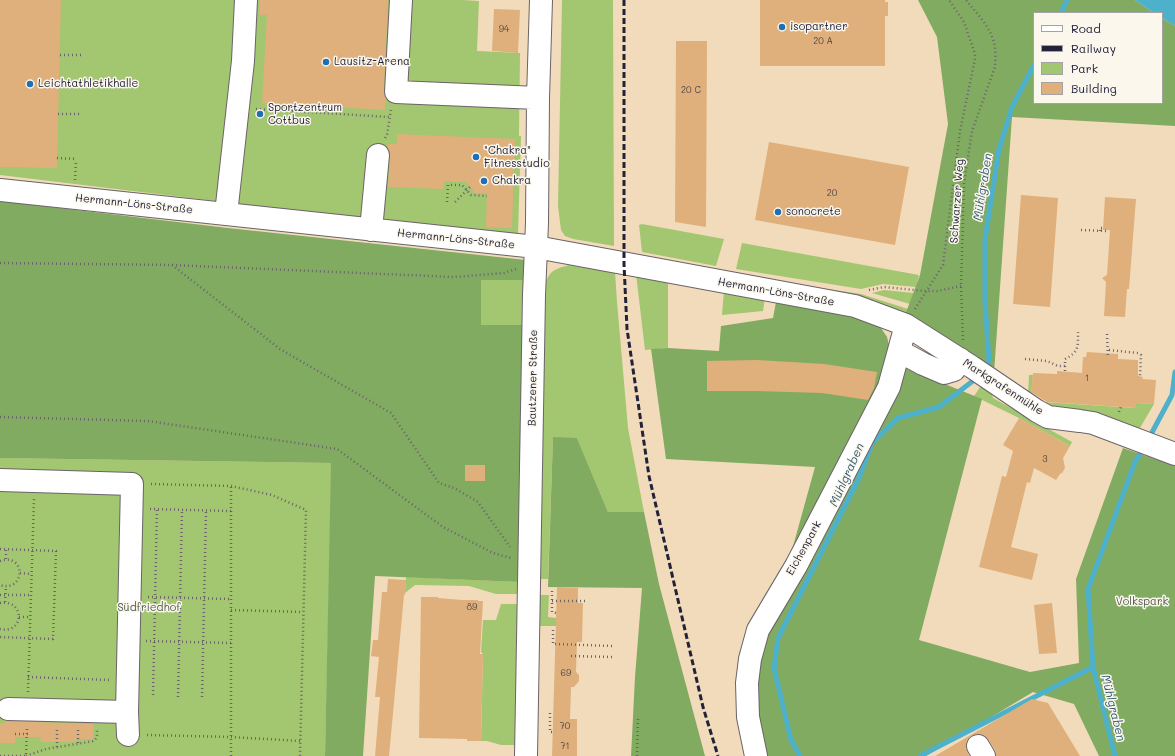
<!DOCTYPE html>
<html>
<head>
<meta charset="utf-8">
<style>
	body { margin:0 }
	#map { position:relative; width:1175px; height:756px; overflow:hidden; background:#f2dbbb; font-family:Mali,sans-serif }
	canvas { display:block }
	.legend { position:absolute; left:1033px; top:12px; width:130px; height:92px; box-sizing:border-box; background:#fbf7ec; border:1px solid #a4a2a5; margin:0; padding:5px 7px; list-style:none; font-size:12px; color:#22223b }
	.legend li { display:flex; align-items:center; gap:8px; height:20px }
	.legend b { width:20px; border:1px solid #a4a2a5 }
</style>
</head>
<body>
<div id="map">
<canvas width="1175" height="756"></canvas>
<ul class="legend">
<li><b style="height:5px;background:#fff"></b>Road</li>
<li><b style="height:5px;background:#22223b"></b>Railway</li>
<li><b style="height:11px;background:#a3c670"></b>Park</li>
<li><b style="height:11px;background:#dfb07b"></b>Building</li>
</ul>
</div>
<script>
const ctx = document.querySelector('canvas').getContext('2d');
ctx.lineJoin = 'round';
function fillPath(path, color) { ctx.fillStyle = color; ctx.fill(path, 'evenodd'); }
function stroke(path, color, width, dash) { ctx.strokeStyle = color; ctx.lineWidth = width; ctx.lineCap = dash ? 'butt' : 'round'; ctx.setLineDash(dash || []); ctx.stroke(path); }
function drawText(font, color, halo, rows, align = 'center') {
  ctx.font = font + ' Mali,sans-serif'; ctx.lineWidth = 3; ctx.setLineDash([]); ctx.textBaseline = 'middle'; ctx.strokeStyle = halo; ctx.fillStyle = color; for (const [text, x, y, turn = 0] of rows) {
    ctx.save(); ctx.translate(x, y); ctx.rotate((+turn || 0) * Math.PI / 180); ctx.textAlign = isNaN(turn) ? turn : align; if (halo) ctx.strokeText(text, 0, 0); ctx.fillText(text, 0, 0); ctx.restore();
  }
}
const green = new Path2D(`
	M0,0H462L479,1L477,51L520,53L519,136H521L518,234L381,221L0,175Z
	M562,0H613L614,246L573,239L565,236L561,230L558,206Z
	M642,224L724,239L716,266L642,252L639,225Z
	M742,243L919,275L916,287L883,284L861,289L736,269Z
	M569,265L615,272L617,302L628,428L644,512H608L577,438H553L548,579H537L544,288C549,271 552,270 569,265Z
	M636,274L668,281V348L645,350Z
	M734,275L861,294L908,309L905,315Z
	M481,280H526V325H481Z
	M724,290L765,298L763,311L722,315Z
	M884,290L914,293L910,304L872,293Z
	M1029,375H1033L1031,396L1043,402L1135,408L1136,403L1154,404L1137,433L1045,409L1028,396Z
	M983,383L991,390L993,398L1072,442L1070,446L1019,418L974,396Z
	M0,458L332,463L325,756H0Z
	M406,577L520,582L519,594H496L469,586L415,585L405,593Z
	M539,595H549L548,617L556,618V626H539Z
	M501,604H519L516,745H501L487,741H481L483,654L481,652L483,620H496Z`);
const forest = new Path2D(`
	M918,0H1135L1154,13H1034V103H1162V18L1175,26V126L1012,117L994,373L905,315L920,275L948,124L937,37Z
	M0,201L228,228L526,260V280H481V325H526L520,582L375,576L363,756H325L331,463L0,458Z
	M776,302L853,313L879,325L887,337L890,349L905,368L982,399L919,640L1030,672L1079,663L1076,579L1123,448L1175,466V756H1099L1074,704L1033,692L926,756H765L756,711L758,660L774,615L815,467L666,459L651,349L668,348L719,351L721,326L773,318Z
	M553,437L577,438L608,512H644L659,584L705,756H631L635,677L642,588L548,587Z`);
const water = new Path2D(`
	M1135,0H1175V26L1162,18V13H1154Z`);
const stream = new Path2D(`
	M1061,13L1067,0
	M984,369L989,361L985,301V239L999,149L1012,107L1034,65
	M1149,438L1172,395L1175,372
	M800,756L791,740L774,668L778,638L859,478L872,443L898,418L939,407L978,377
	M920,756L1093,667
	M1115,756L1093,667L1088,589L1135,462L1143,448`);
const building = new Path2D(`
	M0,0H61L57,168L0,167Z
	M260,0H388L384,91L386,99L385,110L262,103L267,15H259Z
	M760,0H885V2H888V16H885V66H760Z
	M494,9L520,10L518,53L492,51Z
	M676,41H707L706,227L675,222Z
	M397,134L515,139L512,228L486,227L487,193H475L466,182L444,181V189L388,187L390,156L388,148V144H397Z
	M769,142L909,167L895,245L755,220Z
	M1021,195L1058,198L1050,307L1013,304Z
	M1105,197L1136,199L1129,289H1127L1125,317L1104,316L1106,282L1102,278L1107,275L1110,230H1103Z
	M1087,352L1118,354V359L1138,360V376L1143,377L1142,379L1156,380L1154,404L1136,403V408L1047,402L1031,392L1033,373L1057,374V371L1082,373L1083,357H1086Z
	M757,360L824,364L877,372L874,388L868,400L822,393L757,391H707V361Z
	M1019,418L1070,446L1063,458L1065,468L1062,473L1060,474L1056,480L1034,468L1030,483L1027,482L1011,547L1038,554L1032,580L979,567L1002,476L1006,477L1013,451L1003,445Z
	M465,465H485V481H465Z
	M388,579L406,580L405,595H404L389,756H375L380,697H375L379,657L371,656L373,640H378L382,592H387Z
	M557,587L578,588V603H583L582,642H577L576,672L579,675V681L574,687H571L570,719H577V756H552Z
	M421,597H438V598L462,600H478V601H483L480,654H483L481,741H467V739L419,738Z
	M1052,603L1057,653L1039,654L1034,605Z
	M1032,699L1048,703L1080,756H996L995,750L988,739L984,735L978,734L971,736L967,740L966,747L969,756H935Z
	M5,721L93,724V739H76V742H40L41,737H15V743H0V723H5Z`);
const path = new Path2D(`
	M60,55H81
	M256,109L390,117
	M58,114H79
	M385,138L387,135L391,110
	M57,158L77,159
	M75,180L76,160
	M447,202L448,185H462L471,195L487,196
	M455,202L470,187
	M1081,230L1106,231V230
	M1100,231V228H1103
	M0,263L172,265L454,277L504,273L516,269
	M172,265L280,349L391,413L439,483L454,488L478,502L510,547
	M869,290L884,287L925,291H937L961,286
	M915,309L943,265L960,131L975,59V54L964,22L949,0
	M1107,334L1108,358
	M963,340L961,286L964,183L972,131L995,67C995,61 996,54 995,48C993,29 977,14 966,0
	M1109,350L1138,353L1141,355L1140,376
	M1025,359L1047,361L1058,366H1065
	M1065,371V359C1079,352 1078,347 1078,332
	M1119,412L1121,407
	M0,417L148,421L337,449L443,527L493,553L511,558
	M151,484L231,486L272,495L306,510L300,756
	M150,509L231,511
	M0,549L56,551L53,639L0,637
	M6,559V550
	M0,561C26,552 26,593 0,585
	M20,573L32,574
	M552,591V612L556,613
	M0,595H31
	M148,597L231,599
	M552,601H588
	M5,602L6,587
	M0,603C26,599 24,635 0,629
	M231,610L303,612
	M19,617H30
	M553,630V644L614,646
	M146,641L231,643
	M571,656L613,657
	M28,677L109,680
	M28,692L34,499
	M153,695L157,509
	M178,697L182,510
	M202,697L206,510
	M550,713V732H553
	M15,734H31
	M147,735L231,737L301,741
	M78,743V729
	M57,747V728
	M0,756H26L27,727
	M26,756L46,749L94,741L97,737V729
	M231,756V486
	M637,756L638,718`);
const minor = new Path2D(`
	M401,0L396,92L538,98
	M0,190L536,247L855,306L906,325L972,367L1037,411L1048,417L1080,421L1093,423L1175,454
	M226,214L243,61L246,0
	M371,230L378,155
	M899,351L923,364L944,373L954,370L960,359
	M0,480L132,484L127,712L128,735
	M8,709L127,712
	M978,746L984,756
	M526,756L534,295L537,223L538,98L541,0
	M756,756L748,717L747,683L750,659L758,630L796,566L889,387L906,325`);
const rail = new Path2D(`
	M624,0V264L627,329L649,476L703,707L718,756`);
const markers = [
	[782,27,4,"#1f6fb2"],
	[326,62,4,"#1f6fb2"],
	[30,84,4,"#1f6fb2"],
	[260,114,4,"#1f6fb2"],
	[476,157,4,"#1f6fb2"],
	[484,181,4,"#1f6fb2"],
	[778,212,4,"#1f6fb2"]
];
const numberNames = [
	["94",504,29],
	["20 A",823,41],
	["20 C",691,90],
	["20",832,193],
	["1",1087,378],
	["3",1045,459],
	["89",472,607],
	["69",566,673],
	["70",565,726],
	["71",565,746]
];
const poiNames = [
	["isopartner",790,27],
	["Lausitz-Arena",334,62],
	["Leichtathletikhalle",38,84],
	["Sportzentrum",268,108],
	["Cottbus",268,121],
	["\"Chakra\"",484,151],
	["Fitnesstudio",484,164],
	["Chakra",492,181],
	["sonocrete",786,212]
];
const streetNames = [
	["Schwarzer Weg",957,201,-86],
	["Hermann-Löns-Straße",134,204,6],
	["Hermann-Löns-Straße",456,239,6],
	["Hermann-Löns-Straße",776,292,10],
	["Bautzener Straße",533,378,-89],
	["Markgrafenmühle",1003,387,33],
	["Eichenpark",804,548,-61]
];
const parkNames = [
	["Volkspark",1142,602],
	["Südfriedhof",149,608]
];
const waterNames = [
	["Mühlgraben",983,187,-81],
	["Mühlgraben",847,475,-66],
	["Mühlgraben",1113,708,76]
];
fillPath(green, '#a3c670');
fillPath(forest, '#82ab62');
fillPath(water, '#4eb1cc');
stroke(stream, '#4eb1cc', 5);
fillPath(building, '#dfb07b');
stroke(minor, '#6b6368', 24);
stroke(path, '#6b6368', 2.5, [1, 3]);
stroke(minor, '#fff', 22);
stroke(rail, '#22223b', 3, [6, 3]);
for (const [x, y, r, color] of markers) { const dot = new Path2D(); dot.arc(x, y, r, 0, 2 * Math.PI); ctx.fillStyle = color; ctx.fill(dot); stroke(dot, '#fbf7ec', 1.5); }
drawText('9px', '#51464b', null, numberNames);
drawText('11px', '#22223b', '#fbf7ec', poiNames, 'left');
drawText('11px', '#22223b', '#fbf7ec', streetNames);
drawText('11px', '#4f5b4e', '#fbf7ec', parkNames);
drawText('italic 12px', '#345b75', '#fbf7ec', waterNames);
</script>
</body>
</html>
